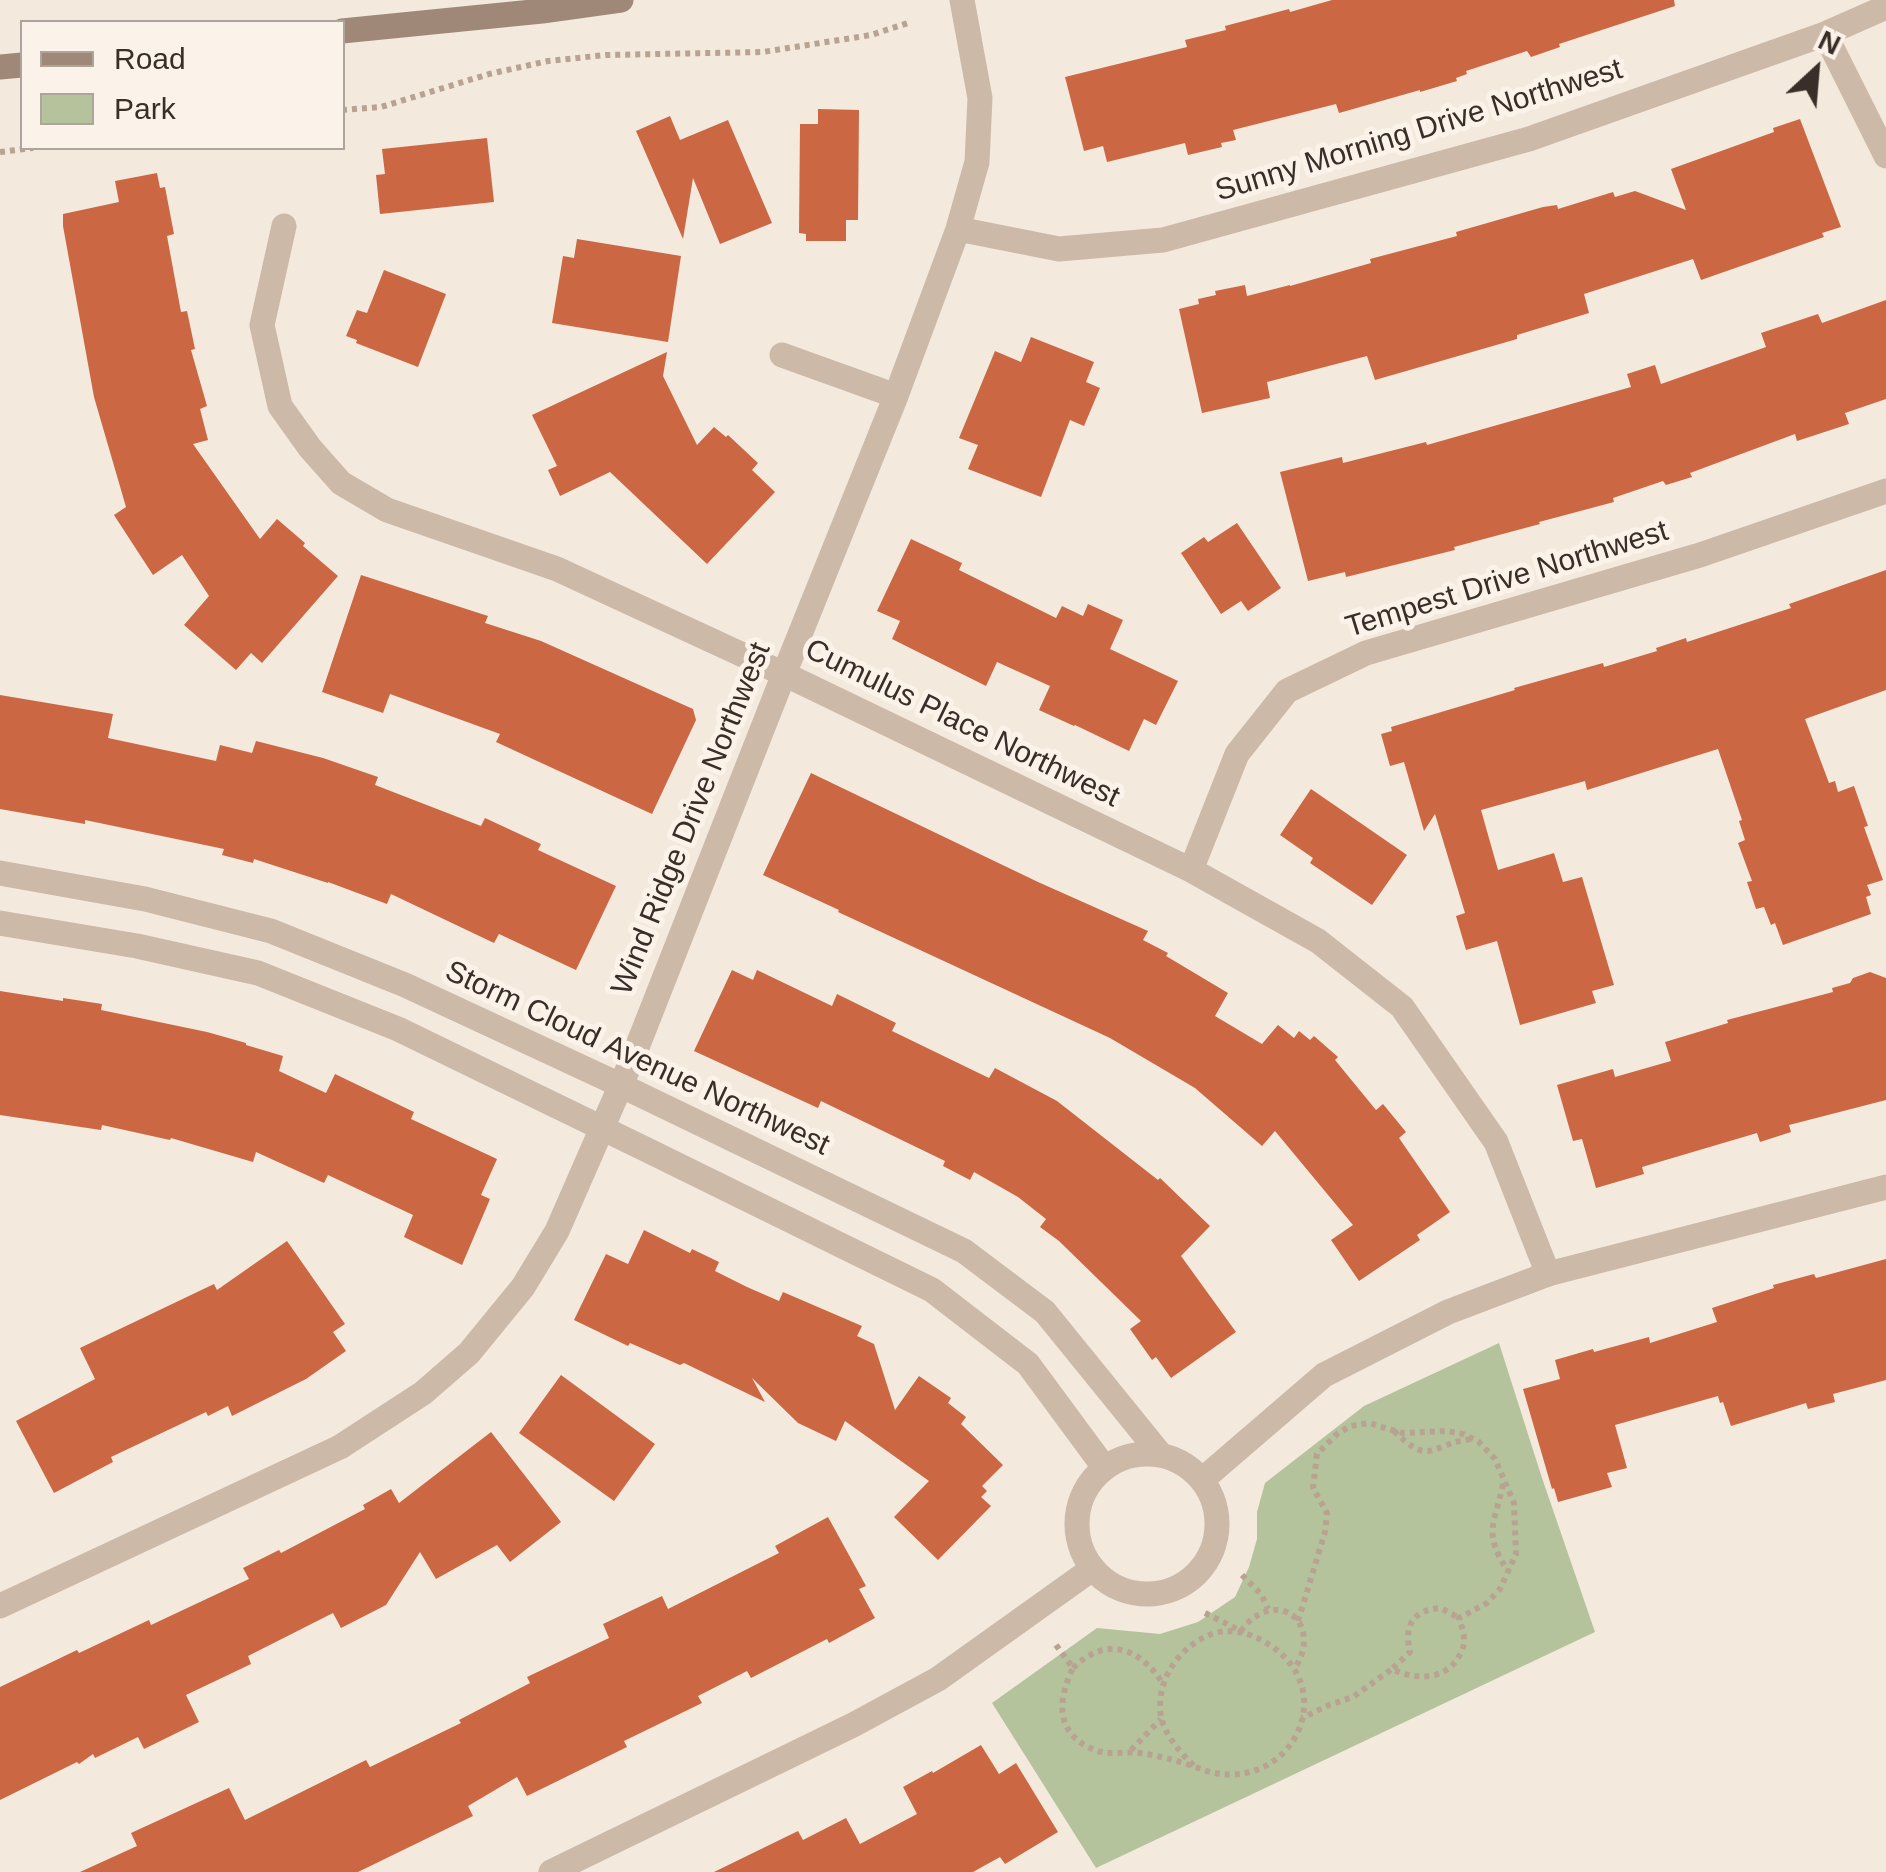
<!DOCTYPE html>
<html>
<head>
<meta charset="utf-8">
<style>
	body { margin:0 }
	#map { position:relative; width:1886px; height:1872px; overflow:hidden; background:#f3e9dd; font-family:Arial,sans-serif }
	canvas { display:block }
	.legend { position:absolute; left:20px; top:20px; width:325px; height:130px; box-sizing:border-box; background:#fbf3e9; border:2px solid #ada49c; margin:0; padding:12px 18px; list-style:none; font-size:30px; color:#392e28 }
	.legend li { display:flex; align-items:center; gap:20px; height:50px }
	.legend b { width:50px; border:2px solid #ada49c }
	.north { position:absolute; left:1766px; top:20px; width:100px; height:100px; -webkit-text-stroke:8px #fbf3e9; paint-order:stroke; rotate:26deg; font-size:28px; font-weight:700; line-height:40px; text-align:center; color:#392e28 }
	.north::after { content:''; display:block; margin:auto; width:35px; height:45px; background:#392e28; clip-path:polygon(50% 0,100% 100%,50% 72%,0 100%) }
</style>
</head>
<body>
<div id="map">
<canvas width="1886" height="1872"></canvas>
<ul class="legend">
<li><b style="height:12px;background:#a08879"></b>Road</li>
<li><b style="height:28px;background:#b5c39c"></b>Park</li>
</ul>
<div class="north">N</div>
</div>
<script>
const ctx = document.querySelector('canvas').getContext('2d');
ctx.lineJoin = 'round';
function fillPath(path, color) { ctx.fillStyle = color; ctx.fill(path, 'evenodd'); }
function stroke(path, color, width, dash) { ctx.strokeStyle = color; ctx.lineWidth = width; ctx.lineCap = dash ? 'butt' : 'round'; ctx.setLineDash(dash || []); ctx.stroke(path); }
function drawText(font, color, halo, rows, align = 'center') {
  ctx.font = font + ' Arial,sans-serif'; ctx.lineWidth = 10; ctx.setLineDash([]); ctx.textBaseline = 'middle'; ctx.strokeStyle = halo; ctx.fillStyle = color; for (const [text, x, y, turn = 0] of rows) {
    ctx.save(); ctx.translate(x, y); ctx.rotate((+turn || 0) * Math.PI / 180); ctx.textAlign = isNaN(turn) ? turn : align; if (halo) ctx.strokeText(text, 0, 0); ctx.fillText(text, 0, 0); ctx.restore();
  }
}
const green = new Path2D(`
	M1499,1343L1542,1478L1595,1632L1096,1868L992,1703L1097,1628L1160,1634L1198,1622L1235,1597L1249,1567L1257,1539V1512L1265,1483L1364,1406Z`);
const building = new Path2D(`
	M1332,0H1674L1675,6L1559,44L1560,47L1531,57L1527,51L1466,71L1467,74L1456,78L1457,81L1420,92V90L1339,113L1336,104L1233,130L1236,140L1221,143L1222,147L1188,155L1185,143L1107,162L1103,146L1084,151L1065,77L1187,47L1185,40L1226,30L1225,26L1289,9L1290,12Z
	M818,109L859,110L858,220H846V241H806V234L799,233L800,124H818Z
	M670,116L680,140L728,120L772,223L720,244L693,178L683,239L636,131Z
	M1800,119L1841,227L1822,233L1824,237L1701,280L1693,259L1584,294L1589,313L1517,335V339L1375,380L1367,356L1267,382L1270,398L1202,413L1179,309L1199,304L1198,299L1216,295L1215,291L1245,285L1247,296L1290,285V286L1371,263L1370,259L1457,236L1456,232L1543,207L1557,205L1558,209L1613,192L1615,197L1635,191L1686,210L1671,169L1774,132L1773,128Z
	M487,138L494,202L380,214L376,175L385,174L382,149Z
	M157,173L160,188L165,187L174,234L167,236L181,312L187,311L195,349L191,350L207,406L200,409L208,440L193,444L260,539L277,519L305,543L303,546L338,576L262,663L251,653L236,670L184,625L209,596L182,555L153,575L114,515L126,507L94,397L63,226V214L119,202L115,181Z
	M577,239L681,256L668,342L552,323L563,256L574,258Z
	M384,270L446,294L418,367L356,343L357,340L346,336L357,310L367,313Z
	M1886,300V399L1845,413L1849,424L1797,441L1795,434L1690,473L1692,477L1666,485L1663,481L1613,498L1614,502L1539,522L1540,524L1454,547L1455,550L1346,577L1345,572L1308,581L1280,472L1342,457L1343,463L1426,442L1427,445L1631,387L1627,374L1655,365L1661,384L1766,347L1761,333L1818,314L1822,323Z
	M1031,337L1094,362L1086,382L1100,388L1084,426L1070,420L1041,497L968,469L978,445L959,438L995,351L1021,362Z
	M667,352L663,376L697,445L714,427L726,437L728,435L758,463L752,470L775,492L707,564L610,472L560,496L548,470L557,466L532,415Z
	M1237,523L1281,588L1248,611L1241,601L1221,614L1181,553L1204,537L1208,542Z
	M911,539L962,563L959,570L1056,618L1062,606L1083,616L1088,604L1123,620L1110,649L1178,681L1156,725L1144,719L1129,751L1075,725L1074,726L1039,710L1050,686L997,662L986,686L892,639L900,621L877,611Z
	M1886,570V690L1805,719L1829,783L1835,781L1838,792L1854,786L1868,826L1864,827L1883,880L1867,885L1871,895L1866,897L1871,914L1783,945L1775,923L1771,925L1764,907L1756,909L1747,882L1752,881L1738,843L1745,840L1739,821L1742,820L1718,749L1587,790L1585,781L1481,810L1498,870L1554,853L1563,882L1582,877L1614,985L1592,991L1596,1003L1520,1025L1497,941L1466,950L1456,916L1465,913L1435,814L1424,831L1404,762L1390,766L1381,734L1392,731L1391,727L1515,690L1514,688L1603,663L1604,667L1657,651L1656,648L1686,638L1687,642L1791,608L1789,604Z
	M361,575L488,616L485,623L541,641L693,709L696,720L652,814L496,742L500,734L390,694L383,713L322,692Z
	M0,695L113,714L108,738L216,761L220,745L252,753L256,741L323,758L378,777L375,785L481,826L485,818L541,844L538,850L616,886L576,970L499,934L494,943L391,894L387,904L328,882V883L254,859L253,863L222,855L224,849L85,820V824L0,809Z
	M811,773L1038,882L1148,931L1143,940L1168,953L1166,956L1228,993L1215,1016L1262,1044L1278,1025L1294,1038L1299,1031L1310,1040L1314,1036L1338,1057L1335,1060L1376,1110L1383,1104L1406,1132L1399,1138L1450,1212L1417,1235L1420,1240L1359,1281L1331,1240L1353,1225L1275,1131L1262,1146L1195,1088L1110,1038L838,912L839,910L763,875Z
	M1311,789L1407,855L1372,905L1310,863L1313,858L1280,835Z
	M732,970L753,980L757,970L832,1006L837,994L896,1023L892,1031L989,1078L995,1068L1057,1101L1158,1180L1160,1178L1210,1226L1181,1256L1236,1332L1171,1378L1156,1357L1152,1360L1130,1329L1141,1321L1059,1241L1040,1227L1046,1219L1018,1197L974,1172L970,1180L943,1166L945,1161L821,1101L818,1108L694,1051Z
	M1870,972L1886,978V1100L1789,1125L1791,1132L1760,1142L1757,1133L1642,1167L1644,1174L1596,1188L1582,1139L1573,1141L1557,1085L1613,1069L1615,1077L1671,1061L1665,1042L1728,1023L1727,1020L1833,992L1832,988L1850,983L1853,978Z
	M0,991L63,1001V998L102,1004L101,1010L207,1032L246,1043V1045L283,1056L279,1071L326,1093L335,1074L414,1112L411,1119L497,1159L481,1195L490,1199L462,1265L404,1237L413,1215L328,1175L324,1183L256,1152L253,1162L171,1138L170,1140L102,1125L101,1130L0,1115Z
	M644,1230L690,1253L692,1249L719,1262L715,1271L747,1287L779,1301L783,1292L862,1326L857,1336L874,1344L895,1410L919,1376L951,1398L948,1403L966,1417L961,1424L1003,1465L982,1486L987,1491L981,1497L991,1506L938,1560L894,1517L929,1481L845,1421L836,1441L798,1423L752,1378L765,1402L684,1363L680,1365L630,1343L628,1346L574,1320L606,1254L628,1264Z
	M287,1241L345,1324L333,1332L346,1351L306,1379L232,1416L228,1406L208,1416L206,1412L111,1457L113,1462L54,1493L16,1421L95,1379L80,1348L214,1284L217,1290Z
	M1886,1259V1380L1833,1394L1835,1402L1808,1409L1806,1403L1731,1426L1723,1402L1720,1403L1718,1396L1615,1425L1627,1468L1607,1473L1612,1487L1558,1502L1554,1488L1552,1489L1523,1389L1560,1379L1555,1360L1593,1349L1594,1352L1649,1337L1650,1343L1717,1322L1712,1308L1774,1288L1773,1285L1814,1274L1816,1278Z
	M561,1375L655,1444L614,1501L519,1433Z
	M491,1432L561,1522L510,1562L497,1545L436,1579L420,1552L386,1605L341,1628L333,1613L248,1656L251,1664L186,1695L199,1722L144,1749L138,1737L95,1758L93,1754L79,1764L77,1762L0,1800V1687L77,1650L79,1653L149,1620L151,1625L249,1579L243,1568L279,1550L281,1553L365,1509L363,1505L391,1489L399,1503Z
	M828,1517L866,1586L859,1589L875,1618L829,1643L827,1639L751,1678L747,1671L698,1696L702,1703L624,1741L627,1747L527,1796L517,1777L468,1806L473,1816L358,1872H80L137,1846L131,1833L229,1788L245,1820L366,1760L370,1767L461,1723L459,1720L530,1683L527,1677L609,1638L603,1624L662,1596L668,1609L779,1553L775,1546Z
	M981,1745L999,1774L1016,1763L1058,1832L1005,1864L1000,1857L973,1872H714L798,1831L803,1840L846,1818L860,1844L917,1814L903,1787L932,1771L933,1773Z`);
const path = new Path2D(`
	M342,110L381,107L489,74L548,61L606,55L763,52L871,35L911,22
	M0,152L33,148
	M1394,1431C1432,1468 1428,1444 1472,1439
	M1503,1484C1495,1524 1482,1532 1508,1571
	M1242,1575L1261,1594L1268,1609
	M1205,1613L1241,1631C1273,1586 1325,1620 1295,1668
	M1298,1621L1325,1532L1327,1513L1313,1488L1317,1454L1338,1433L1351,1426L1369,1423L1402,1433L1447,1431L1463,1434L1479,1442L1495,1459L1514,1503L1516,1554L1500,1589L1487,1603L1459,1618C1462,1628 1467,1640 1462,1650C1450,1681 1417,1681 1392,1669L1353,1697L1329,1705L1302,1718
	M1056,1645L1073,1668C1057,1701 1055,1734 1095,1750C1109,1756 1125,1751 1140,1753C1160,1756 1179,1761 1198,1768C1287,1803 1349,1688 1263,1641C1247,1632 1230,1628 1212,1634C1179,1646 1155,1681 1161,1717C1165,1736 1182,1754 1195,1767
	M1073,1668C1106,1635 1141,1648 1163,1684
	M1393,1668L1410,1652C1404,1626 1412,1610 1441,1608L1459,1618
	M1131,1750L1161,1719`);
const minor = new Path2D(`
	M1825,34L1886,156
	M284,226L262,325L280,406L310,448L341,483L387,510L557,569L784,674L1191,870L1318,941L1402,1007L1496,1142L1548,1274
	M958,229L1059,249L1163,240L1529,139L1825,34L1886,7
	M782,355L896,396
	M1191,870L1237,754L1287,691L1366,653L1700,555L1886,491
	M0,1606L340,1447L423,1393L469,1353L523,1287L557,1231L634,1055L784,674L896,396L958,229L977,162L980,98L962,0
	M551,1872L853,1725L938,1679L1092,1569`);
const tertiary = new Path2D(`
	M0,873L145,899L271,931L405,985L620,1085L964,1251L1045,1312L1161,1455
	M0,923L137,946L258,973L398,1029L643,1148L932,1290L1028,1364L1104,1467
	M1077 1524a70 70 0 1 1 140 0a70 70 0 1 1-140 0Z
	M1202,1480L1324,1375L1448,1312L1548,1274L1886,1187`);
const secondary = new Path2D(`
	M342,31L542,11L621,0
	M0,67L22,65`);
const streetNames = [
	["Sunny Morning Drive Northwest",1419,131,-17],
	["Tempest Drive Northwest",1507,580,-17],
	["Cumulus Place Northwest",962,724,26],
	["Wind Ridge Drive Northwest",692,819,-68],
	["Storm Cloud Avenue Northwest",637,1059,25]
];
fillPath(green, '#b5c39c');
fillPath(building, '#cb6743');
stroke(path, '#b8a392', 6, [5, 5]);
stroke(minor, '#ccb9a8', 25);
stroke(tertiary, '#ccb9a8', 25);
stroke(secondary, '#a08879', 25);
drawText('30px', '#392e28', '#fbf3e9', streetNames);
</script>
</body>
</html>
